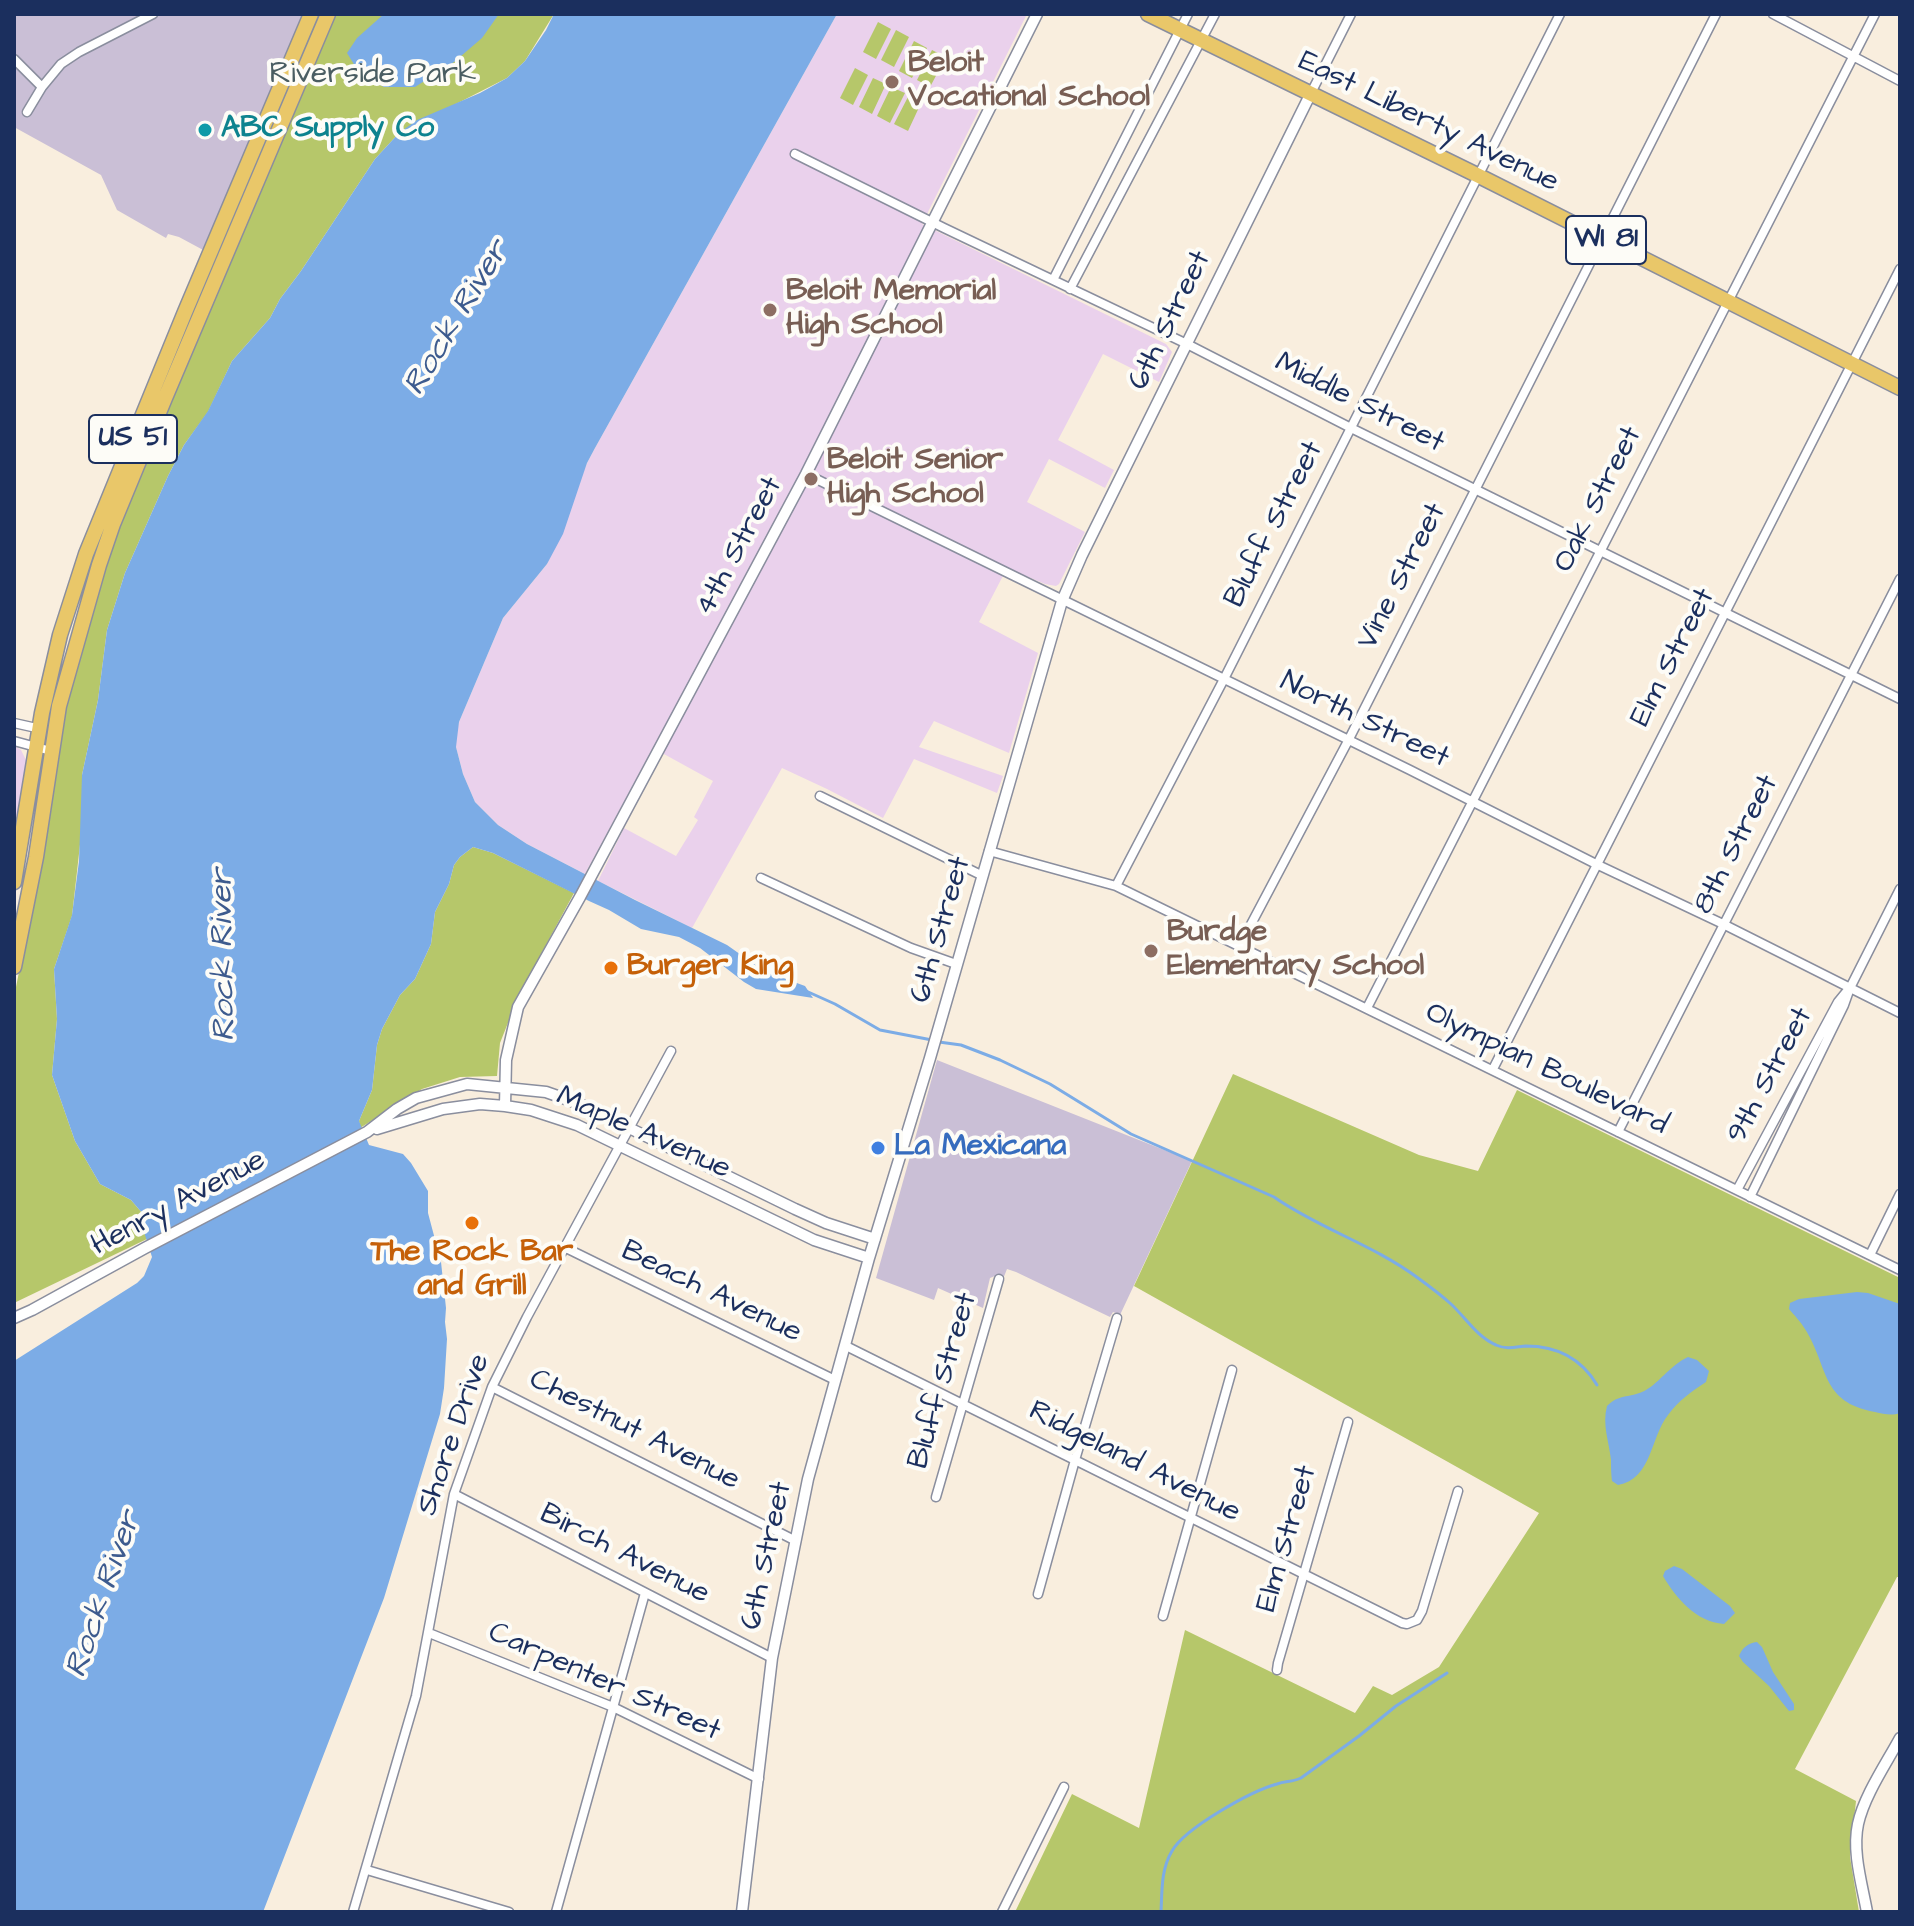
<!DOCTYPE html>
<html>
<head>
<meta charset="utf-8">
<style>
	body { margin:0 }
	#map { position:relative; width:1914px; height:1926px; overflow:hidden; background:#f9eede; font-family:"Architects Daughter",sans-serif }
	canvas { display:block }
	.frame { position:absolute; inset:0; border:16px solid #1b2f5e; pointer-events:none }
</style>
</head>
<body>
<div id="map">
<canvas width="1914" height="1926"></canvas>
<div class="frame"></div>
</div>
<script>
const ctx = document.querySelector('canvas').getContext('2d');
ctx.lineJoin = 'round';
function fillPath(path, color) { ctx.fillStyle = color; ctx.fill(path, 'evenodd'); }
function stroke(path, color, width, dash) { ctx.strokeStyle = color; ctx.lineWidth = width; ctx.lineCap = dash ? 'butt' : 'round'; ctx.setLineDash(dash || []); ctx.stroke(path); }
function drawText(font, color, halo, rows, align = 'center') {
  ctx.font = font + ' "Architects Daughter",sans-serif'; ctx.lineWidth = 8; ctx.setLineDash([]); ctx.textBaseline = 'middle'; ctx.strokeStyle = halo; ctx.fillStyle = color; for (const [text, x, y, turn = 0] of rows) {
    ctx.save(); ctx.translate(x, y); ctx.rotate((+turn || 0) * Math.PI / 180); ctx.textAlign = isNaN(turn) ? turn : align; if (halo) ctx.strokeText(text, 0, 0); ctx.fillText(text, 0, 0); ctx.restore();
  }
}
const built = new Path2D(`
	M837,14H1027L922,224L1166,344L1172,352L1159,382L1103,354L1058,440L1114,470L1105,488L1049,459L1027,502L1085,532L1059,584L1056,586L1045,584L1007,568L979,622L1038,653L1009,753L934,721L919,747L1003,776L997,793L914,759L883,818L827,789L782,768L692,928L598,881L624,828L676,856L698,820L694,817L713,781L653,748L585,874L527,844L498,825L475,802L463,774L456,747V733L459,722L503,618L547,564L587,463L595,448Z
	M14,745L21,750L27,762L14,848Z`);
const industrial = new Path2D(`
	M14,14H304L205,251L179,237L168,234L166,238L117,210L101,175L14,127Z
	M937,1060L1192,1161L1120,1315L1113,1312L1110,1317L1016,1272L1007,1269L1003,1279L995,1276L990,1278L983,1308L938,1288L934,1300L876,1278Z`);
const green = new Path2D(`
	M334,14H554L525,61L507,78L399,133L375,159L301,271L280,299L270,318L232,361L208,412L184,445L168,476L125,573L107,630L98,700L82,775L83,818L72,916L54,969L57,1019L52,1075L75,1141L100,1184L131,1200L143,1214L147,1239L14,1303V997L29,922L67,696L78,655L116,533Z
	M878,22L891,29L876,59L863,52Z
	M896,30L909,37L894,67L881,60Z
	M914,41L927,48L912,78L899,71Z
	M932,50L946,57L930,87L917,80Z
	M855,68L868,75L853,105L840,98Z
	M873,78L886,84L872,114L859,107Z
	M891,87L905,93L890,123L877,116Z
	M909,95L922,101L908,131L894,124Z
	M473,847L493,853L574,893L519,995L500,1043L497,1076L460,1077L422,1089L360,1128L359,1121L372,1090L377,1045L382,1029L400,995L415,979L431,944L435,912L449,884L454,865L460,857Z
	M1233,1074L1419,1155L1478,1171L1517,1090L1900,1278V1577H1897L1795,1769L1856,1801L1850,1857L1859,1912H1015L1072,1794L1139,1828L1185,1630L1355,1713L1373,1686L1392,1695L1439,1667L1539,1513L1134,1286Z`);
const water = new Path2D(`
	M384,14H499L482,38L454,62L415,87H384L360,74L347,53L357,38Z
	M554,14H837L595,448L587,463L563,534L547,564L503,618L459,722L456,747L463,774L475,802L498,825L527,844L635,900L727,945L764,971L805,986L813,998L756,989L744,982L700,948L679,937L641,929L609,910L589,901L493,853L473,847L460,857L454,865L449,884L435,912L431,944L415,979L400,995L382,1029L377,1045L372,1090L359,1121L369,1145L403,1154L411,1163L428,1191V1213L441,1262L446,1308L445,1322L447,1339L444,1388L440,1414L384,1598L263,1912H14V1361L137,1283L144,1276L152,1257L145,1235L143,1214L131,1200L100,1184L75,1141L52,1075L57,1019L54,969L72,915L79,861L82,775L98,700L107,630L125,573L168,476L184,445L208,411L232,361L270,318L280,299L301,271L375,159L399,133L417,120L480,93L507,78L525,61L546,30Z
	M1857,1292L1868,1293L1900,1304V1413C1891,1416 1884,1414 1875,1412C1820,1402 1829,1367 1805,1329C1801,1322 1794,1315 1789,1309L1790,1303L1799,1299Z
	M1688,1357L1697,1360L1709,1371L1706,1382C1692,1391 1678,1401 1668,1415C1650,1438 1652,1479 1618,1485L1612,1481C1611,1474 1611,1467 1611,1460C1609,1441 1602,1425 1607,1406C1619,1394 1628,1398 1642,1392C1657,1386 1670,1365 1688,1357Z
	M1674,1566L1682,1569L1730,1606L1735,1613L1724,1624C1696,1622 1676,1598 1663,1576L1665,1571Z
	M1757,1642L1762,1647L1773,1672L1794,1704V1710L1789,1711L1769,1686L1743,1662L1739,1656C1742,1648 1748,1643 1757,1642Z`);
const stream = new Path2D(`
	M806,991L835,1004L880,1030L932,1040
	M939,1042L961,1045L1000,1060L1050,1084L1131,1134L1274,1197C1318,1228 1374,1245 1418,1278C1429,1286 1441,1295 1451,1304C1466,1318 1477,1337 1496,1345C1507,1350 1515,1347 1526,1346C1557,1346 1581,1358 1597,1385
	M1161,1912C1162,1891 1161,1869 1172,1851C1185,1828 1251,1791 1277,1784C1285,1781 1293,1782 1301,1778L1359,1736L1396,1706L1447,1673`);
const minor = new Path2D(`
	M1773,14L1900,81
	M14,59L42,87
	M1310,95L1351,14
	M27,112L42,87L61,64L79,52L153,14
	M795,154L944,228L1187,344L1351,428L1900,699
	M1053,280L1188,14
	M1070,289L1215,14
	M806,474L1410,770L1596,864L1723,924L1900,1013
	M14,723L41,729
	M14,741L51,751
	M820,796L983,876
	M989,851L1116,886L1900,1270
	M761,878L911,948L956,964
	M1116,886L1224,679L1560,14
	M1239,947L1348,741L1716,14
	M1367,1008L1875,14
	M1493,1069L1900,269
	M1618,1132L1900,579
	M1737,1190L1838,1002L1847,991
	M1750,1197L1844,1005L1850,988L1900,889
	M566,1248L835,1380
	M1870,1255L1900,1194
	M846,1346L1402,1623L1407,1624L1417,1620L1422,1611L1458,1491
	M492,1387L796,1541
	M454,1494L772,1658
	M936,1497L999,1279
	M1038,1594L1075,1460L1117,1318
	M1163,1616L1232,1370
	M429,1633L613,1707L759,1779
	M1277,1670L1278,1663L1348,1422
	M367,1870L509,1912
	M353,1912L416,1696L454,1494L492,1387L527,1317L671,1051
	M556,1912L645,1593
	M1002,1912L1064,1787`);
const tertiary = new Path2D(`
	M505,1106L506,1060L518,1007L580,897L806,474L1037,14
	M377,1129L443,1109L480,1104L505,1106L531,1110L577,1125L814,1240L869,1258
	M14,1318L32,1310L145,1248L367,1132L397,1109L416,1098L467,1084L546,1092L580,1104L795,1209L826,1223L875,1239
	M742,1912L772,1658L808,1479L869,1258L930,1058L1062,601L1082,555L1310,95
	M1867,1912C1862,1884 1852,1852 1858,1824C1864,1796 1886,1764 1900,1738`);
const primary = new Path2D(`
	M1148,14L1479,176L1900,388
	M14,882L42,713L60,635L86,554L185,312L311,14
	M14,967L36,857L59,706L99,565L113,524L165,398L328,14`);
const markers = [
	[892,82,8,"#8d6e63"],
	[205,130,8,"#0f9aa8"],
	[770,310,8,"#8d6e63"],
	[811,479,8,"#8d6e63"],
	[1151,951,8,"#8d6e63"],
	[611,968,8,"#e8710a"],
	[878,1148,8,"#3f7fe0"],
	[472,1223,8,"#e8710a"]
];
const shields = [
	[1606,240,80],
	[133,439,88]
];
const shieldNames = [
	["WI 81",1606,240],
	["US 51",133,439]
];
const educationNames = [
	["Beloit",908,65],
	["Vocational School",908,99],
	["Beloit Memorial",786,293],
	["High School",786,327],
	["Beloit Senior",827,462],
	["High School",827,496],
	["Burdge",1167,934],
	["Elementary School",1167,968]
];
const parkNames = [
	["Riverside Park",373,76]
];
const streetNames = [
	["East Liberty Avenue",1428,123,26],
	["6th Street",1171,321,-64],
	["Middle Street",1359,404,27],
	["Oak Street",1599,500,-63],
	["Bluff Street",1275,525,-63],
	["4th Street",740,547,-62],
	["Vine Street",1403,577,-63],
	["Elm Street",1674,658,-63],
	["North Street",1364,721,26],
	["8th Street",1737,845,-63],
	["6th Street",942,930,-74],
	["Olympian Boulevard",1546,1070,26],
	["9th Street",1771,1076,-62],
	["Maple Avenue",643,1134,24],
	["Henry Avenue",179,1204,-28],
	["Beach Avenue",711,1293,26],
	["Bluff Street",944,1381,-74],
	["Chestnut Avenue",634,1431,27],
	["Shore Drive",455,1435,-71],
	["Ridgeland Avenue",1134,1463,27],
	["Elm Street",1288,1539,-74],
	["Birch Avenue",624,1555,27],
	["6th Street",768,1556,-78],
	["Carpenter Street",604,1683,24]
];
const cultureNames = [
	["ABC Supply Co",221,130]
];
const foodNames = [
	["Burger King",627,968],
	["The Rock Bar",472,1254,"center"],
	["and Grill",472,1288,"center"]
];
const shopNames = [
	["La Mexicana",894,1148]
];
const waterNames = [
	["Rock River",458,319,-59],
	["Rock River",225,955,-91],
	["Rock River",105,1595,-71]
];
fillPath(built, '#ead1ec');
fillPath(industrial, '#cabfd6');
fillPath(green, '#b6c76a');
fillPath(water, '#7cace6');
stroke(stream, '#7cace6', 3);
stroke(minor, '#8a8e9e', 11);
stroke(tertiary, '#8a8e9e', 13);
stroke(primary, '#8a8e9e', 17);
stroke(minor, '#fff', 8);
stroke(tertiary, '#fff', 10);
stroke(primary, '#e9c769', 14);
for (const [x, y, r, color] of markers) { const dot = new Path2D(); dot.arc(x, y, r, 0, 2 * Math.PI); ctx.fillStyle = color; ctx.fill(dot); stroke(dot, '#fdfcf7', 3); }
for (const [x, y, w] of shields) { const box = new Path2D(); box.roundRect(x - w / 2, y - 24, w, 48, 6); ctx.fillStyle = '#fdfcf7'; ctx.fill(box); stroke(box, '#1b2f5e', 2); }
drawText('bold 28px', '#1b2f5e', null, shieldNames);
drawText('bold 30px', '#785e54', '#fdfcf7', educationNames, 'left');
drawText('30px', '#4a5d62', '#fdfcf7', parkNames);
drawText('30px', '#1b2f5e', '#fdfcf7', streetNames);
drawText('bold 30px', '#0d838f', '#fdfcf7', cultureNames, 'left');
drawText('bold 30px', '#c56008', '#fdfcf7', foodNames, 'left');
drawText('bold 30px', '#366cbe', '#fdfcf7', shopNames, 'left');
drawText('italic 32px', '#3d5b8e', '#fdfcf7', waterNames);
</script>
</body>
</html>
